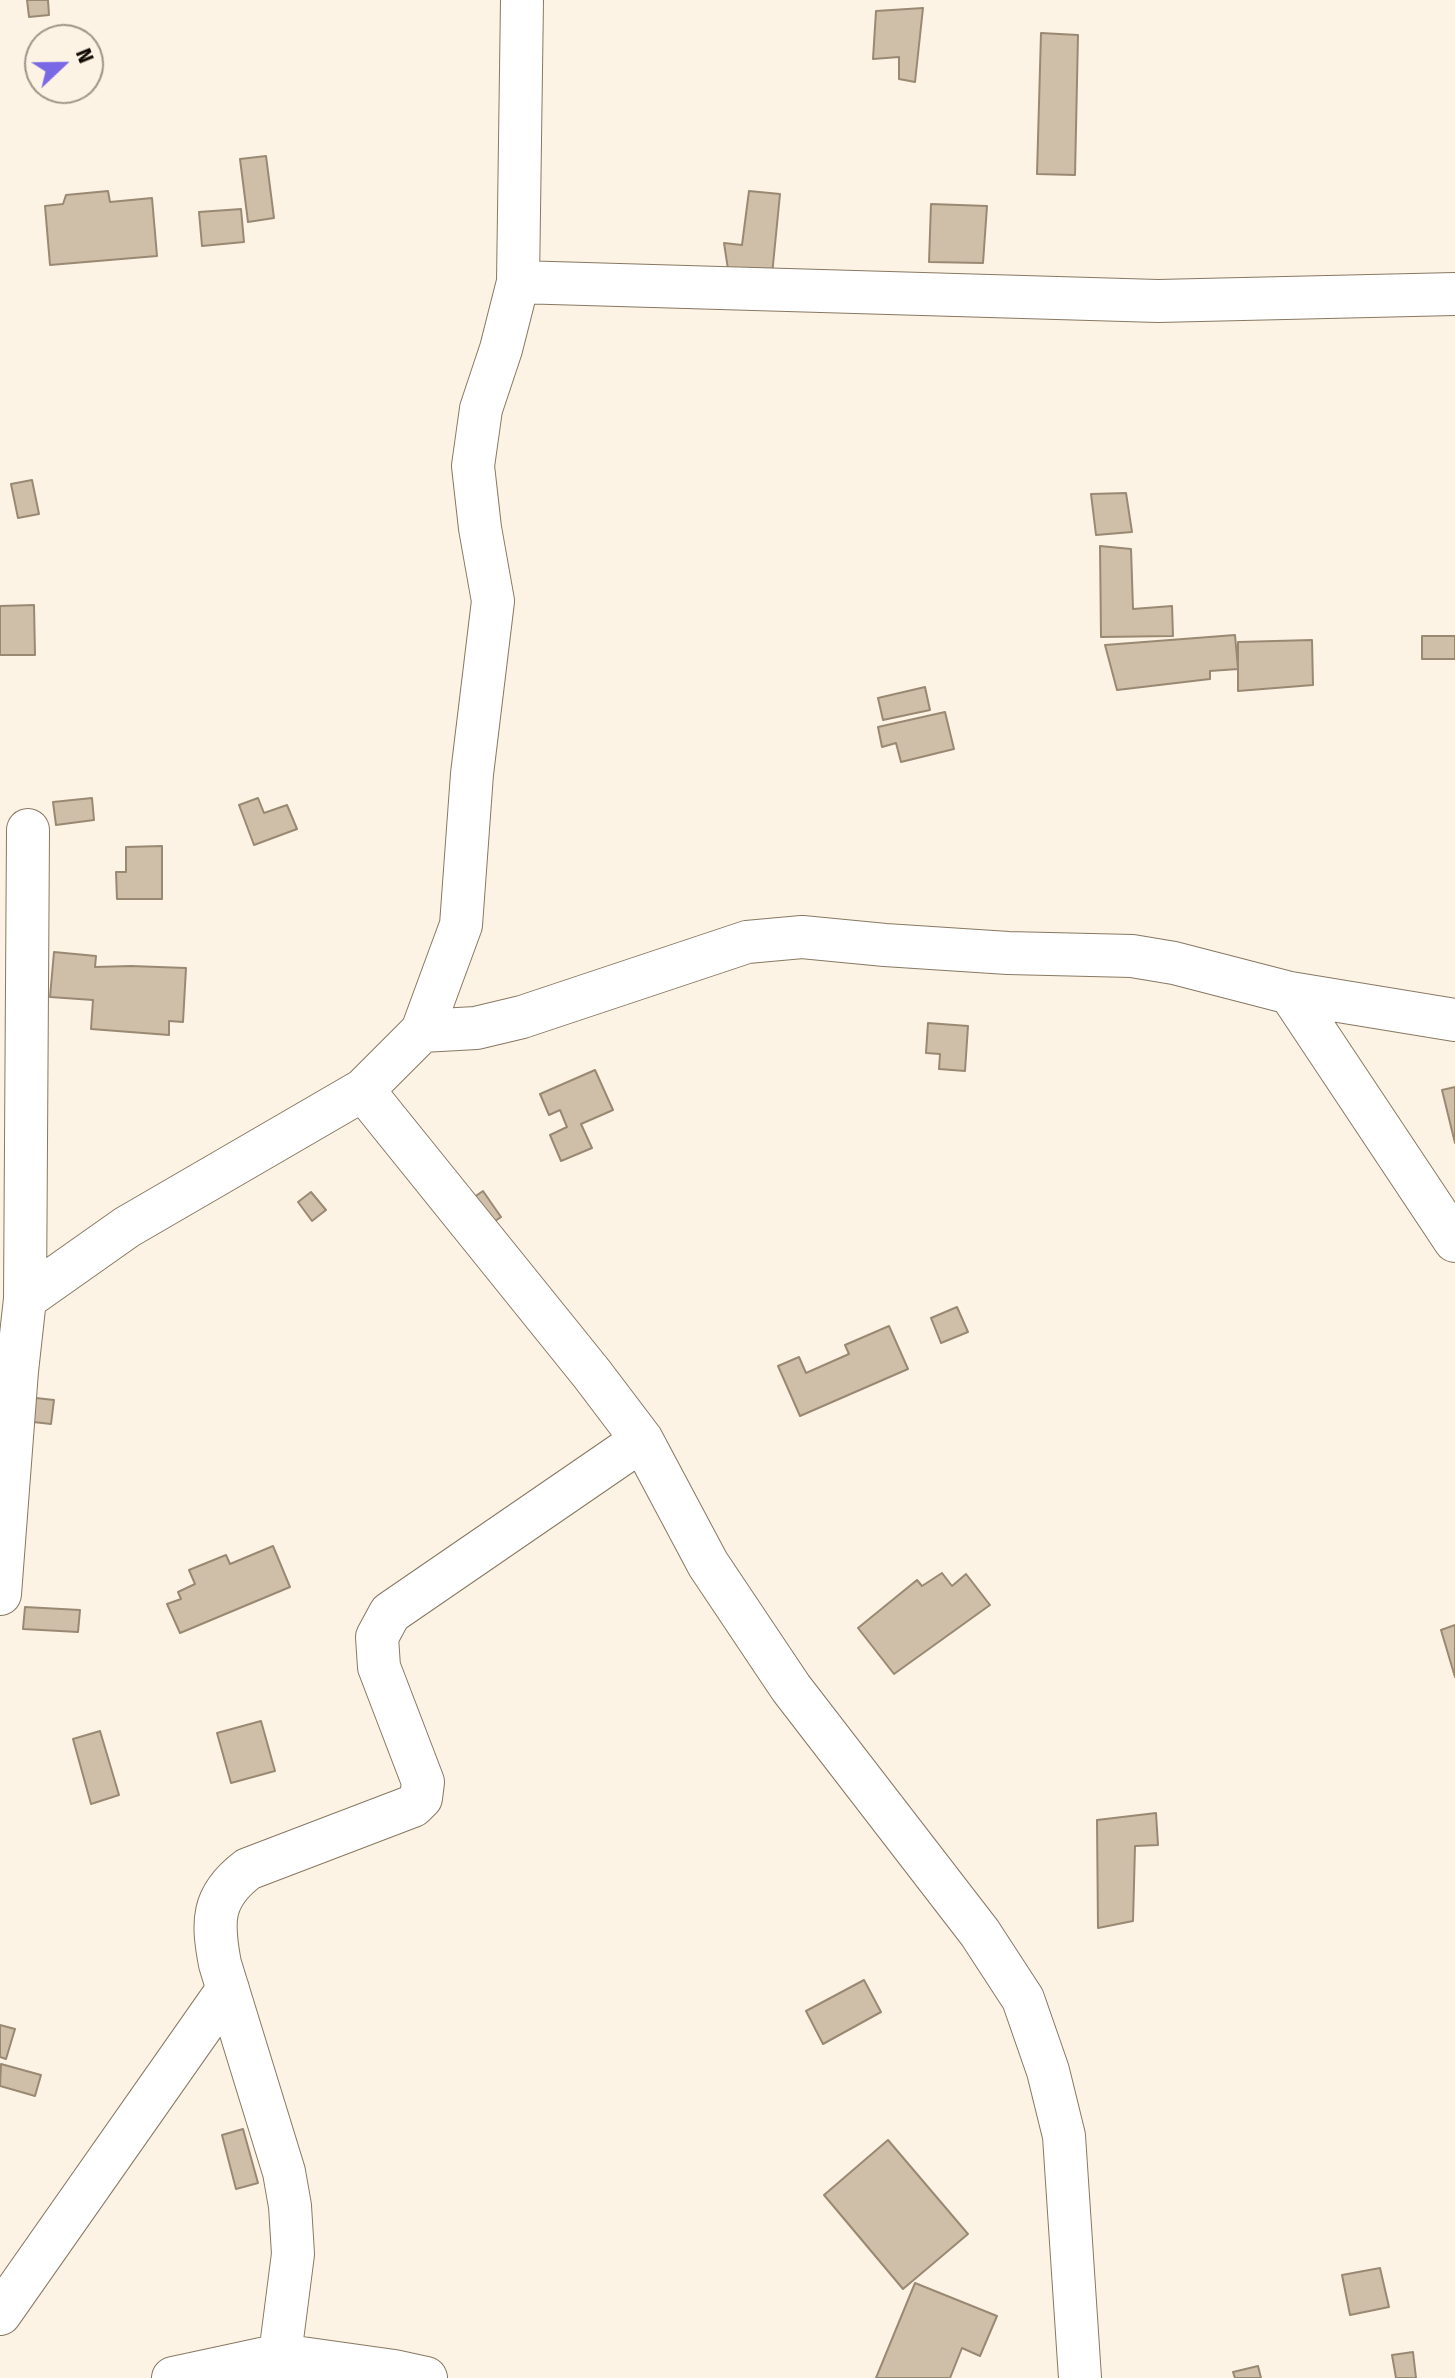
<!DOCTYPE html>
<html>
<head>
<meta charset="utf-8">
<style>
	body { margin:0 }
	#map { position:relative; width:1455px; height:2378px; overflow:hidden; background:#fdf3e4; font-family:"Fira Sans Condensed",sans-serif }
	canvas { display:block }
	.north { position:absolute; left:24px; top:24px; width:80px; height:80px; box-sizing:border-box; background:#fdf3e4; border:2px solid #9f968a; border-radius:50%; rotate:68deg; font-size:22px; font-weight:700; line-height:32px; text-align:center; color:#110b04 }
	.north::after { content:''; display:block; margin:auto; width:28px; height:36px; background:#7a69e4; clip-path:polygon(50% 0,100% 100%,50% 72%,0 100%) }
</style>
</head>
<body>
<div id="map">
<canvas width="1455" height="2378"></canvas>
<div class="north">N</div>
</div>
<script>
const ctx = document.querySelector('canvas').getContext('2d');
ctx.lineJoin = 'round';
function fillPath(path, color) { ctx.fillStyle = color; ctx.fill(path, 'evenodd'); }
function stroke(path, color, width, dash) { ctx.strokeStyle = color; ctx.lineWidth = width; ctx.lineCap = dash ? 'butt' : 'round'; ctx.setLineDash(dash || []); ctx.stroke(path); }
const building = new Path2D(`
	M27,0H48L49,15L29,17Z
	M923,8L915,82L899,79V57L873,59L876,11Z
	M1041,33L1078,35L1075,175L1037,174Z
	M266,156L274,218L248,222L240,159Z
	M108,191L110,202L152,198L157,256L50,265L45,206L63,204L66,195Z
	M749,191L780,194L772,275L728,269L724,243L742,245Z
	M931,204L987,206L983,263L929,262Z
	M241,209L244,242L202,246L199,212Z
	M32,480L39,514L18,518L11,484Z
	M1126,493L1132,532L1096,535L1091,494Z
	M1100,546L1131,549L1133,609L1172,606L1173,636L1101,637Z
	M34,605L35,655H0V606Z
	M1235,635L1238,669L1210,671V679L1117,690L1105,645Z
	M1422,636H1455V659H1422Z
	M1312,640L1313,685L1238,691V642Z
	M925,687L930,710L883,720L878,698Z
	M945,712L954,749L901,762L896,743L882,747L878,727Z
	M92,798L94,820L56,825L53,802Z
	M258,798L264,813L287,805L297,829L254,845L239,805Z
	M162,846V899H117L116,872H126V847Z
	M54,952L96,956L95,967L131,966L186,968L183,1022L169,1021V1035L91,1029L93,1000L50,997Z
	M928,1023L968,1026L965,1071L939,1069L940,1054L926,1053Z
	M595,1070L613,1110L581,1124L592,1148L561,1161L550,1135L567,1127L560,1110L549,1115L540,1094Z
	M1455,1087V1143L1442,1090Z
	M483,1191L501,1217L485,1228L467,1202Z
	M311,1192L326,1210L312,1221L298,1202Z
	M957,1307L968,1332L941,1343L931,1318Z
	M889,1326L908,1369L800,1416L778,1366L799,1357L806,1373L849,1354L845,1345Z
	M27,1397L54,1400L51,1424L24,1421Z
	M273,1546L290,1587L180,1633L167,1604L181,1599L178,1592L195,1584L189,1570L226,1555L230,1564Z
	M942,1573L952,1586L966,1574L990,1605L894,1674L858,1628L917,1580L922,1586Z
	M25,1607L80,1610L78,1632L23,1629Z
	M1455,1625V1677L1441,1630Z
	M261,1721L275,1771L231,1783L217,1733Z
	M100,1731L119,1795L91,1804L73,1739Z
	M1156,1813L1158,1845L1135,1846L1133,1921L1098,1928L1097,1820Z
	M864,1980L881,2012L823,2044L806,2011Z
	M0,2025L15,2029L6,2059L0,2057Z
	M1,2064L41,2075L35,2096L0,2086Z
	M243,2129L258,2183L236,2189L222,2135Z
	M888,2140L968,2234L903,2289L824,2195Z
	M1380,2268L1389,2307L1350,2315L1342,2275Z
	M915,2283L997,2316L980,2356L962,2348L950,2378H876Z
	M1413,2352L1416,2378H1396L1392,2355Z
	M1258,2366L1261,2378H1235L1233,2372Z`);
const minor = new Path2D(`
	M518,282L1158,301L1455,294
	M1290,993L1455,1241
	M422,1031L476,1028L522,1017L747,942L802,937L885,945L1008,953L1132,956L1174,963L1290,993L1455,1020
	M363,1090L592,1374L642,1440L708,1564L791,1688L980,1933L1023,1999L1048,2071L1064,2136L1080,2378
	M25,1299L28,830
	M0,1594L17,1371L25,1299L127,1227L363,1090L422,1031L461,925L472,774L493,601L480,528L473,466L481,409L501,349L518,282L522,0
	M0,2314L228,1989
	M173,2378L280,2355L394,2371L426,2378
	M273,2378L280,2355L293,2254L290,2206L284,2172L220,1964C212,1922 211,1897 248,1869L413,1806L421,1798L423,1782L379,1667L377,1637L390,1613L642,1440`);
fillPath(building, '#d0bfa8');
stroke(building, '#998973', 2);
stroke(minor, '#877862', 44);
stroke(minor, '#fff', 42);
</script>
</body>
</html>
